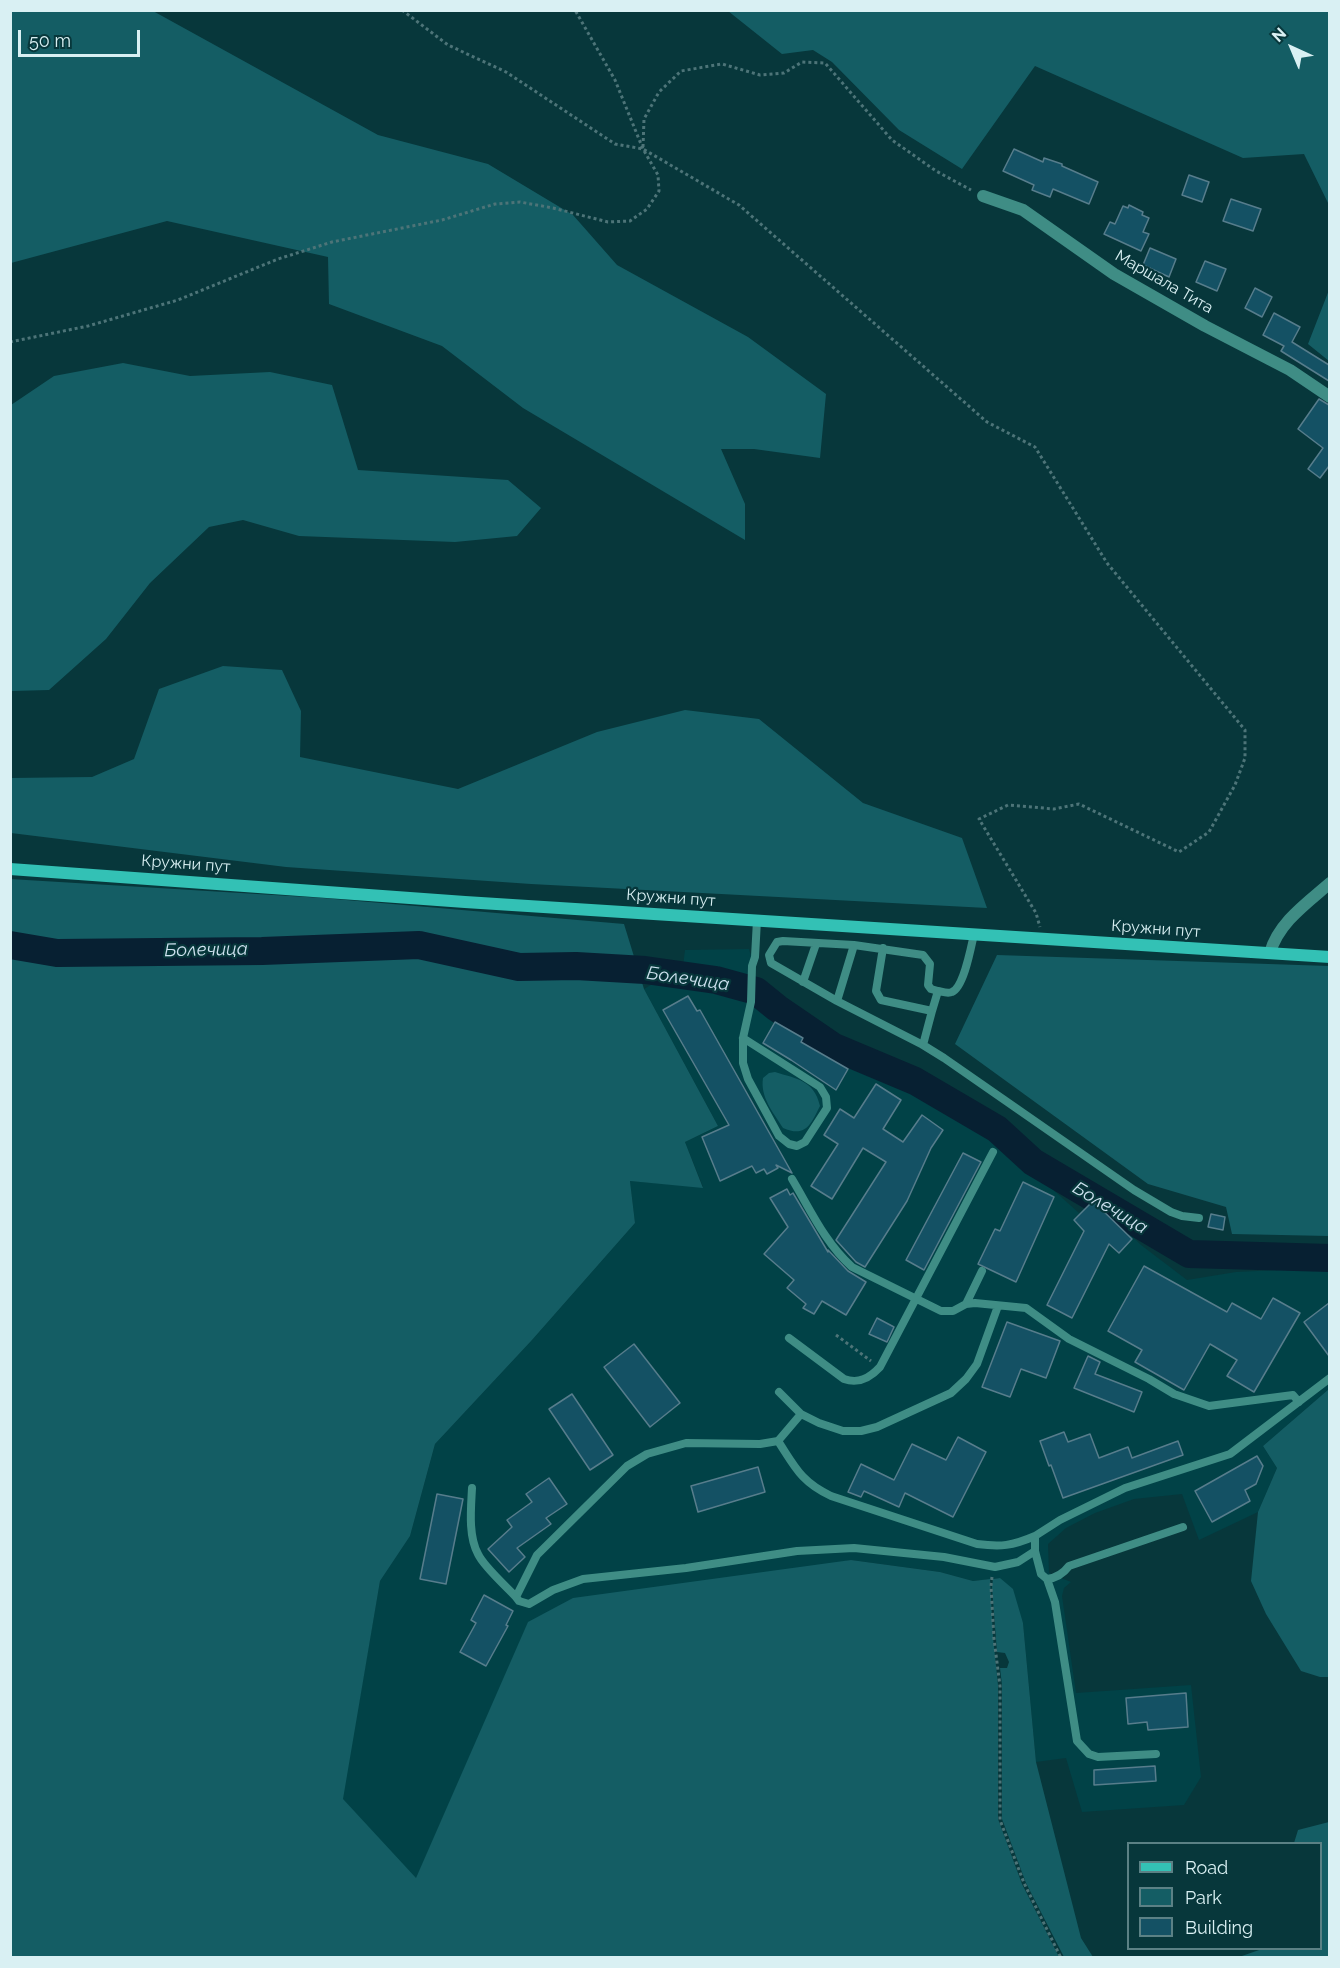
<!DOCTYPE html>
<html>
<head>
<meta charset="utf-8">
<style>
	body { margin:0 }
	#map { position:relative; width:1340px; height:1968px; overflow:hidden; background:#07373b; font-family:Raleway,sans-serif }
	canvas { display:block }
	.frame { position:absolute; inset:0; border:12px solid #d9f0f3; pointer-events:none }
	.legend { position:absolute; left:1127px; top:1842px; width:195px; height:108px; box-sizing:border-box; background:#07373b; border:2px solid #5b8185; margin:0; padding:8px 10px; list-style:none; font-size:18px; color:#d9f0f3 }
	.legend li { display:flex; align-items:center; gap:12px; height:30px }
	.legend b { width:30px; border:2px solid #5b8185 }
	.north { position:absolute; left:1262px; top:18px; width:60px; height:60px; -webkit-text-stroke:4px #07373b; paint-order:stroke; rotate:316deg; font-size:16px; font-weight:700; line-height:24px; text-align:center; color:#d9f0f3 }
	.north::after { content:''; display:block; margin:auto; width:21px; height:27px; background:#d9f0f3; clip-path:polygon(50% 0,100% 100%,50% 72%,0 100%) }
	.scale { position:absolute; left:18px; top:30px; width:122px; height:27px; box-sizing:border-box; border:3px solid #d9f0f3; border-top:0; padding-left:8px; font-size:18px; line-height:21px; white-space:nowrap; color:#d9f0f3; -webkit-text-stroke:4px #07373b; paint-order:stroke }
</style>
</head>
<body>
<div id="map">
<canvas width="1340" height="1968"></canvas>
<div class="frame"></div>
<ul class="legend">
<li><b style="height:8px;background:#33c1b5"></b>Road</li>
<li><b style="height:16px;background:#145d64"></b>Park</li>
<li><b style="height:16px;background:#145164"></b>Building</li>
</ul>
<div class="north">N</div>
<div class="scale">50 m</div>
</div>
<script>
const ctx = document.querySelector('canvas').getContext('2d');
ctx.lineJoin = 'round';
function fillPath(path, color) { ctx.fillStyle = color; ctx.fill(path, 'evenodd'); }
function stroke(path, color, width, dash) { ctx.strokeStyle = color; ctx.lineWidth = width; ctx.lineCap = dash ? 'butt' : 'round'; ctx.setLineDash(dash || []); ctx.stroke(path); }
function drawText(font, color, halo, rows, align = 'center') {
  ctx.font = font + ' Raleway,sans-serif'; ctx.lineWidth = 4.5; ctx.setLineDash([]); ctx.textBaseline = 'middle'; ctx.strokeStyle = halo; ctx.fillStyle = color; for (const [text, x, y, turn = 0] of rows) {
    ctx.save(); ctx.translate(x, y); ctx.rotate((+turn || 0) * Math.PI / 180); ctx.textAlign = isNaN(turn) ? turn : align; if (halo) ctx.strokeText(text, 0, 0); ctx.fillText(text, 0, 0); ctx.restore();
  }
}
const built = new Path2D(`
	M749,949L753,962L755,989L866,1064L1003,1145L1079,1213L1094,1199L1141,1245L1187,1280L1236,1272L1321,1268L1329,1270V1389L1263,1446L1277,1468L1258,1512L1199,1540L1182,1494L1134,1499L1095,1513L1066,1528L1048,1544L1049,1573L1071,1582L1064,1588L1062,1596L1076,1693L1191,1685L1201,1777L1184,1805L1082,1812L1066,1758L1036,1762L1023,1623L1000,1578L973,1581L940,1572L851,1560L529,1622L416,1879L342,1799L380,1581L410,1536L435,1444L532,1340L635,1223L630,1181L703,1187L685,1142L718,1126L644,989L683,966L685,950Z`);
const green = new Path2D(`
	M11,10L153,11L378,135L488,164L573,215L617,265L748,337L826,394L820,458L754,449H721L745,504V540L523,408L442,346L329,304L328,257L167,221L11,263Z
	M728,11H1329V205L1304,154L1243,158L1035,66L962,169L899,130L832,62L813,50L782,54Z
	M1329,290L1330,361H1329L1308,344Z
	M123,363L190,376L270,372L332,385L358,470L508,480L541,508L517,536L455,542L299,536L243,520L209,527L150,583L106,639L49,690L11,691V405L54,376Z
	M223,666L282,670L301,711L300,757L458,789L597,732L685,710L759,719L863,803L962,838L987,908L531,884L286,867L11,833V778L92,777L134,759L159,689Z
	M10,879L323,898L624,924L644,989L718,1126L685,1142L703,1188L630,1181L635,1223L532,1340L435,1444L410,1536L380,1581L343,1799L416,1878L528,1622L573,1598L851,1560L940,1572L973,1581L990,1579L993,1637L998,1685V1819L1022,1884L1059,1957H11Z
	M997,955L1329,966V1236L1232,1234L1226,1207L1148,1184L955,1044Z
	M775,1072C797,1079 814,1080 820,1106C811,1124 806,1138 783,1128C773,1112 760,1097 763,1078L769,1073Z
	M1329,1389V1677H1320L1301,1671L1266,1614L1251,1581L1258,1512L1277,1468L1263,1446Z
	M1000,1578L1013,1589L1023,1623L1036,1762L1081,1938L1093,1957H1064L1026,1883L1002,1819V1685L1000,1668H1007L1009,1662L1005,1653L997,1652L992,1587L993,1579Z
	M1329,1822V1957H1239L1262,1949L1320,1948V1844L1294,1843L1298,1830Z`);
const river = new Path2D(`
	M10,945L57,953L262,951L419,945L519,967L576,966L645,970L716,980L756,991L777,1008L834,1047L915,1081L997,1129L1033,1162L1189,1254L1330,1258`);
const building = new Path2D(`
	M1014,149L1043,162L1044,158L1062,164V166L1098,182L1089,204L1053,189L1050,197L1032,190L1034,185L1003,171Z
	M1189,175L1209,182L1202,202L1182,195Z
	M1231,199L1261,209L1253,231L1223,221Z
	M1129,205L1143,212L1142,215L1149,218L1143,232L1149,234L1141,251L1104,234L1110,222L1115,224L1123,206L1128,208Z
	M1150,248L1176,259L1169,277L1143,265Z
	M1205,261L1226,269L1217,291L1196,282Z
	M1255,288L1272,297L1262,317L1245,308Z
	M1274,313L1300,327L1292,342L1329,365V381L1281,351L1284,346L1263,335Z
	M1319,399L1329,405V466L1320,478L1308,469L1323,448L1298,429Z
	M688,996L697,1011L700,1010L792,1173L776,1165L778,1168L767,1174L764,1169L756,1173L752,1166L720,1181L702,1137L729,1125L663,1010Z
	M775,1022L803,1038L801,1042L848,1069L836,1090L791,1060L763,1043Z
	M876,1084L901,1100L883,1129L903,1142L922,1115L943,1130L931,1148L907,1201L865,1267L856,1262L836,1240L886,1162L863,1148L832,1199L811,1186L838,1144L824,1135L840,1109L854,1118Z
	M963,1153L981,1162L924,1270L906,1260Z
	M1023,1182L1054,1197L1016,1282L978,1264L995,1229L1000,1231Z
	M787,1189L790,1195L793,1193L828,1252V1250L848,1271L866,1282L846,1315L822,1301L814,1314L803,1308L806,1304L787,1288L794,1280L764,1254L788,1227L770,1198Z
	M1093,1201L1132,1239L1119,1253L1109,1244L1072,1318L1047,1305L1084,1231L1074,1220Z
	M1211,1214L1225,1217L1223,1230L1208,1227Z
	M1144,1266L1227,1312L1232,1303L1261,1319L1273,1298L1300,1313L1254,1392L1227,1376L1237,1360L1210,1344L1184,1390L1135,1362L1142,1350L1108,1331Z
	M1329,1303V1356L1304,1322Z
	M877,1318L894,1327L887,1342L869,1334Z
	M1007,1322L1060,1341L1046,1378L1021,1369L1010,1397L982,1387Z
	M634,1344L680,1403L650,1427L604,1367Z
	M1088,1356L1100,1362L1095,1374L1142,1392L1134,1412L1074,1388Z
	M572,1394L613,1455L590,1470L549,1409Z
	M1064,1432L1068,1442L1090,1434L1099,1458L1128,1447L1132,1458L1178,1441L1183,1455L1063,1498L1051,1465L1049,1466L1040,1441Z
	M958,1437L986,1452L953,1517L905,1493L899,1507L864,1491L861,1497L848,1492L861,1464L894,1480L912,1444L946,1460Z
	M1257,1456L1263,1466L1256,1484L1245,1490L1250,1501L1212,1522L1195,1491Z
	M758,1467L765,1492L698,1512L691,1486Z
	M549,1478L567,1504L546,1518L551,1524L517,1548L525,1557L509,1572L488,1549L512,1527L507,1520L532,1502L526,1494Z
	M437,1494L463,1499L446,1584L420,1579Z
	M484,1595L513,1611L506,1625L508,1626L486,1666L460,1652L476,1623L471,1620Z
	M1186,1693L1188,1727L1148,1730L1147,1722L1128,1724L1126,1698Z
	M1155,1766L1156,1781L1094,1785V1770Z`);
const path = new Path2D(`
	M402,10L448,45L506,72L615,144L643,149L739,205L987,422L1035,447L1107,563L1245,730V758L1235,785L1209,832L1179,852L1079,804L1054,809L1008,805L979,819L1036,913L1040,927
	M643,147L644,119L659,92L681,71L722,64L760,75L784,73L802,62L825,63L892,140L936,171L971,190
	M10,342L88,326L178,300L278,259L332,242L442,220L495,204L520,202L553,208L608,222L630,221L647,209L659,191L658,175L643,149L615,80L575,10
	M836,1335L871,1361
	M992,1577L991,1586L994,1639L1000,1686V1820L1024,1883L1061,1958`);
const service = new Path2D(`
	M883,948L876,991L881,1000L932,1011L923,1045
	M803,982L816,944
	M938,991L931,989L928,985L930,964L923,955L854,945L783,941L777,942L769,955L771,963L837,1001L923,1045L944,1058L1134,1190L1171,1212L1182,1216L1199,1218
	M837,1001L854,945
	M932,1011L938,991C943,992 948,994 952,992C964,987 971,947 974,934
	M743,1038L820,1087L826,1097L827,1108L805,1142L797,1146L789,1144L779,1136L748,1079L743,1063V1038L751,1002L752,966L755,957L757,920
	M792,1179C810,1209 825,1243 852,1267L941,1311H953L966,1304L975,1303L1026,1308L1069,1339L1149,1379L1174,1394L1209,1406L1293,1395L1299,1402
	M966,1304L982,1271
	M789,1338L844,1379C858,1384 869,1379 880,1367L993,1152
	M779,1392L801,1414L819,1423L843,1431H861L877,1427L951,1393L966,1379L977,1364L998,1306
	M801,1414L778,1441L760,1444L686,1443L647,1454L627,1466L537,1555L516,1597L519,1601L529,1604L553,1590L583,1579L686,1568L797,1551L854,1548L944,1557L995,1567L1018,1562L1035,1551V1536L1060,1520L1125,1488L1230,1454L1330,1378
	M778,1441C795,1467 801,1482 831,1496L977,1544C1001,1547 1012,1546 1035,1536
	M472,1488C471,1508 468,1536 478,1554C484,1567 506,1586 516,1597
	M1035,1551L1041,1574L1047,1579C1057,1578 1063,1574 1069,1566L1183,1527
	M1047,1579L1055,1602L1077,1741L1089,1754L1098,1757L1156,1754`);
const minor = new Path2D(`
	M983,196L1023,210L1114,274L1205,326L1290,370L1330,397
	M1270,953C1278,923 1307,903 1330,883`);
const secondary = new Path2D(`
	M10,869L465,902L1330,957`);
const streetNames = [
	["Маршала Тита",1164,282,30],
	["Кружни пут",186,864,4],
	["Кружни пут",671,898,4],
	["Кружни пут",1156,929,4]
];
const waterNames = [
	["Болечица",206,950,-1],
	["Болечица",688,979,8],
	["Болечица",1110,1208,31]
];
fillPath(built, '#014247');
fillPath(green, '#145d64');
stroke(river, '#072032', 28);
fillPath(building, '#145164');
stroke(building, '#577d8c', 1.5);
stroke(path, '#4d7478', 3, [3, 3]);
stroke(service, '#3f8d85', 8);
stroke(minor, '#3f8d85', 12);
stroke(secondary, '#33c1b5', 12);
drawText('16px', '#d9f0f3', '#07373b', streetNames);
drawText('italic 18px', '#d0e3f1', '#07373b', waterNames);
</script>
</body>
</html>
